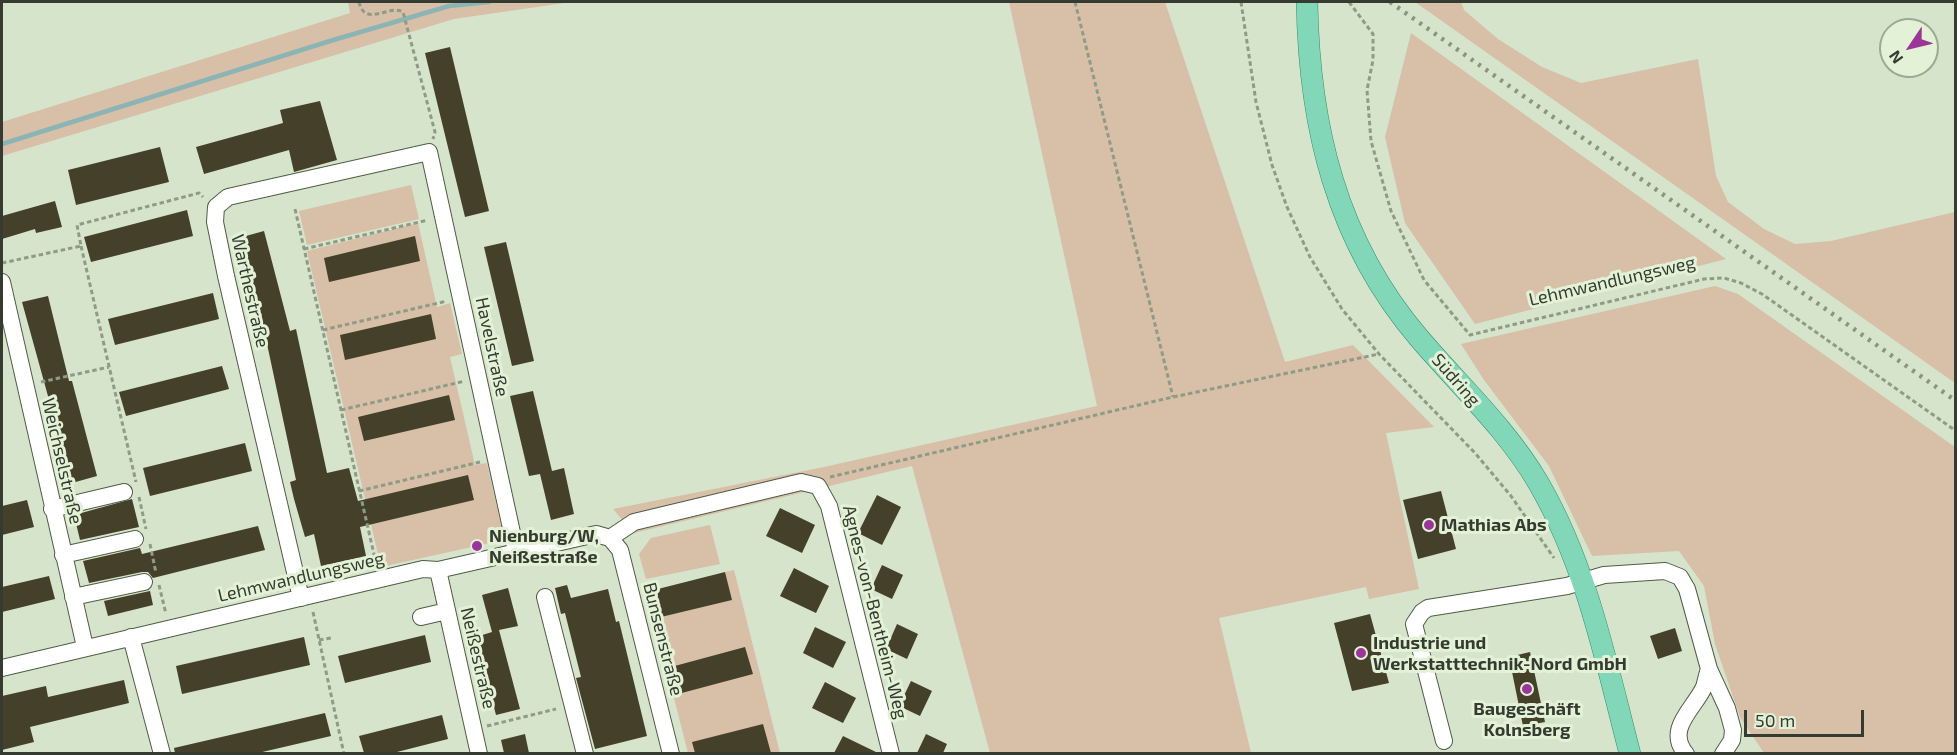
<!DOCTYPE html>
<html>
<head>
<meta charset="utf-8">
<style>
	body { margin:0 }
	#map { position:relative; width:1957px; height:755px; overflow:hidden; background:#d5e4ca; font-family:"Exo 2",sans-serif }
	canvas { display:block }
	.frame { position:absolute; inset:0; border:3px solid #353b30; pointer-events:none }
	.north { position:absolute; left:1879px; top:18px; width:60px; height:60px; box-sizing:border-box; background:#e3f2d7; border:2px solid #9da994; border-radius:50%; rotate:235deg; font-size:16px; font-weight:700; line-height:24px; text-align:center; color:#353b30 }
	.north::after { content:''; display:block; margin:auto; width:21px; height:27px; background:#9b3599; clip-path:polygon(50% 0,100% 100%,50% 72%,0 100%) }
	.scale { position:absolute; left:1744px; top:710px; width:120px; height:27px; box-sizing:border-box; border:3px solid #353b30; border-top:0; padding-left:8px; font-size:18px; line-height:21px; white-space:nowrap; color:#353b30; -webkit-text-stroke:4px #e3f2d7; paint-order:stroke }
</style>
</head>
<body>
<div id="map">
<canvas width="1957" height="755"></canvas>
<div class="frame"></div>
<div class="north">N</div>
<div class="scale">50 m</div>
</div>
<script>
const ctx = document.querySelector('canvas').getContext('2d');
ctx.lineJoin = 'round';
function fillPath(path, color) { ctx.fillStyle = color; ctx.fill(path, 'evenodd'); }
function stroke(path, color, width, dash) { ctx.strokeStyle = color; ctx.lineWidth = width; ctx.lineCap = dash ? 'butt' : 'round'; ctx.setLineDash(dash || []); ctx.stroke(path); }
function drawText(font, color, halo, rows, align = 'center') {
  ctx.font = font + ' "Exo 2",sans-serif'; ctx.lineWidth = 6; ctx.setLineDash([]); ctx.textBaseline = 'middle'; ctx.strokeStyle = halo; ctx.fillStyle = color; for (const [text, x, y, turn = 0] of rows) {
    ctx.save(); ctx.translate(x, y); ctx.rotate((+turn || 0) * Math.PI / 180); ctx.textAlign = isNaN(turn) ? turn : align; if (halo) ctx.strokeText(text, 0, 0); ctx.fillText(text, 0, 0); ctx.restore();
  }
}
const green = new Path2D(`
	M348,2H571L454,19L2,156V122L350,13Z
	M1009,2H1165L1285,362L1353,345L1434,427L1386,433L1419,589L1369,599L1366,587L1219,618L1251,753H990L912,466L634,533L613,509L824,467L1097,406Z
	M1415,2H1461L1464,10L1498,39L1542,67L1581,83L1698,59L1716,176L1728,202L1764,229L1795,244L1831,241L1955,212V383Z
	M1411,33L1726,259L1475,324L1405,223L1385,137Z
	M411,185L419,219L307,245L299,211Z
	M418,223L437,307L450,303L462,354L450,357L475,465L487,463L502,529L501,533L490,543L381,567L307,251Z
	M1715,286L1738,294L1955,447V753H1764L1740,717L1715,644L1704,586L1679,551L1592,556L1549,466L1484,380L1461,344Z
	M710,525L720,564L646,579L639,554L651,538Z
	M734,570L780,753H688L647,592L650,591L657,618L731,600L725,572Z`);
const stream = new Path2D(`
	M2,144L330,41L449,6L489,2`);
const building = new Path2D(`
	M450,47L489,211L465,217L425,53Z
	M320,101L337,160L294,172L289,150L204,174L196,147L283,123L280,110Z
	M160,147L169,182L76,205L68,170Z
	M55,201L62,227L36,233L35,229L2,239V216Z
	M187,210L193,236L91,262L84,237Z
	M264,231L290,331L296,329L327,473L349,468L358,501L468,475L474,500L360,527L366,556L321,566L314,534L305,537L294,499L290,482L296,480L263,325L257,327L235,239Z
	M415,236L420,261L329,282L324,258Z
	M506,242L534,361L512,366L484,247Z
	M213,293L219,319L115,345L108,319Z
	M48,296L69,381H72L97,476L72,483L22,302Z
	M431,314L436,339L345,360L340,335Z
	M222,366L229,389L126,416L119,392Z
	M533,391L552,471L564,468L574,514L551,520L540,474L529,476L510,396Z
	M449,395L455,420L364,441L358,417Z
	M245,443L252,471L150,496L143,468Z
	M1441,491L1456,549L1418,559L1403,500Z
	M877,495L901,507L882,545L858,533Z
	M132,499L139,527L80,540L74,515Z
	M27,500L34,527L2,535V506Z
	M780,508L815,525L802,553L766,536Z
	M258,526L265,550L153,578L148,572H142L89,583L83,561L140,548L142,554Z
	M882,565L903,575L892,599L871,589Z
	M794,568L829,586L816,613L780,596Z
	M725,572L732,600L657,618L650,591Z
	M49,576L55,599L2,612V587Z
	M567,585L571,598L608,589L616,622L619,621L647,736L595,749L576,678L581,677L565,613L561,614L555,588Z
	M508,588L518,626L499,630L520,709L496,715L476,637L492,632L482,595Z
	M150,591L153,605L108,616L104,601Z
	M1370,614L1389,683L1352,691L1334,623Z
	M897,624L918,634L907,659L886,649Z
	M815,627L846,642L833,668L803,653Z
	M1675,628L1682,651L1658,659L1650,636Z
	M425,635L431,662L345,683L338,656Z
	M304,637L310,665L182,694L176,666Z
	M745,647L753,674L678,694L671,667Z
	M1530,652L1545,722L1523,726L1509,657Z
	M124,680L129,703L30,727L34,742L2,750V696L46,686L48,697Z
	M911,681L932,691L920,716L899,706Z
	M825,682L856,698L843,723L812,708Z
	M325,713L331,736L258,753H175L174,748Z
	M442,715L448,739L393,753H364L359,736Z
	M763,724L771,753H695L692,742Z
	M525,734L529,753H504L501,740Z
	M926,734L947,744L943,753H917Z
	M843,736L878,753H834Z`);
const path = new Path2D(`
	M359,2C365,28 389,4 403,12L435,132L433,139
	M1075,2L1173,397
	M1241,2L1256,102L1272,165L1287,207L1310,257L1342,309L1379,354L1475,453L1511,496L1554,558
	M1349,2L1373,34V60L1367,90L1371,141L1391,211L1424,280L1470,335L1704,279L1724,278L1741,283L1762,294L1956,431
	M295,209L376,563
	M81,246L136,482
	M304,249L428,220
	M2,263L81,246L77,225L199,193L203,197
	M323,330L447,301
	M41,382L109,367
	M341,410L465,381
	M830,477L1173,397L1379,354
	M359,491L480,462
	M139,497L146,529
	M150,544L156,573
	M159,585L166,614
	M313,612L344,754
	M319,640L331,638
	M487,726L556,709`);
const minor = new Path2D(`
	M2,282L85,647
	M52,509L124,492
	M610,538L634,522L801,482L818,486L829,506L891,754
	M63,555L135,539
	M438,570L479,754
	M73,597L144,582
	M545,597L585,754
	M301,598L226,276L215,222L216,207L228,197L429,152L516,551
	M421,617L447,611
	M131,637L162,754
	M2,668L423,569L438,570L596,534L610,538L620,550L671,754
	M1444,741L1414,624L1422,612L1428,608L1567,586L1604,575L1665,571L1680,577L1687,589L1709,669L1727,708L1733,730L1732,740L1723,754
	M1686,754C1665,729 1694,709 1704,687C1706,681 1707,674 1709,669`);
const major = new Path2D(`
	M1307,2C1309,125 1336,241 1419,338C1459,385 1508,430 1539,484C1587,567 1606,662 1630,754`);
const rail = new Path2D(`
	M1390,2L1956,401`);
const markers = [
	[1429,525,6,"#9b3599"],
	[477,546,6,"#9b3599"],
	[1361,653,6,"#9b3599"],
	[1527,689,6,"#9b3599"]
];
const streetNames = [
	["Lehmwandlungsweg",1612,281,-13],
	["Warthestraße",250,291,77],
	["Havelstraße",492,347,78],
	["Südring",1456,380,49],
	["Weichselstraße",62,461,77],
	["Lehmwandlungsweg",301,577,-13],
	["Agnes-von-Bentheim-Weg",875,612,76],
	["Bunsenstraße",663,639,76],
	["Neißestraße",478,658,77]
];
const poiNames = [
	["Mathias Abs",1441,525],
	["Nienburg/W,",489,536],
	["Neißestraße",489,557],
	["Industrie und",1373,643],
	["Werkstatttechnik-Nord GmbH",1373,664],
	["Baugeschäft",1527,709,"center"],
	["Kolnsberg",1527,730,"center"]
];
fillPath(green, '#d7bfa8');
stroke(stream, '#8bb4b4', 4.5);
fillPath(building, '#454029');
stroke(minor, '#505c46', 18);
stroke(major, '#328f6b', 22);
stroke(path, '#909b87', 3, [4.5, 3]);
stroke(minor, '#fff', 16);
stroke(major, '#83d7b9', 21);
stroke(rail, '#899481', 4.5, [3, 6]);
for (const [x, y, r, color] of markers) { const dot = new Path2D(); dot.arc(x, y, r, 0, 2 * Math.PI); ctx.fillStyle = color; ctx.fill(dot); stroke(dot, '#e3f2d7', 2); }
drawText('18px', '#353b30', '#e3f2d7', streetNames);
drawText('bold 18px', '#353b30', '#e3f2d7', poiNames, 'left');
</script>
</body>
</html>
